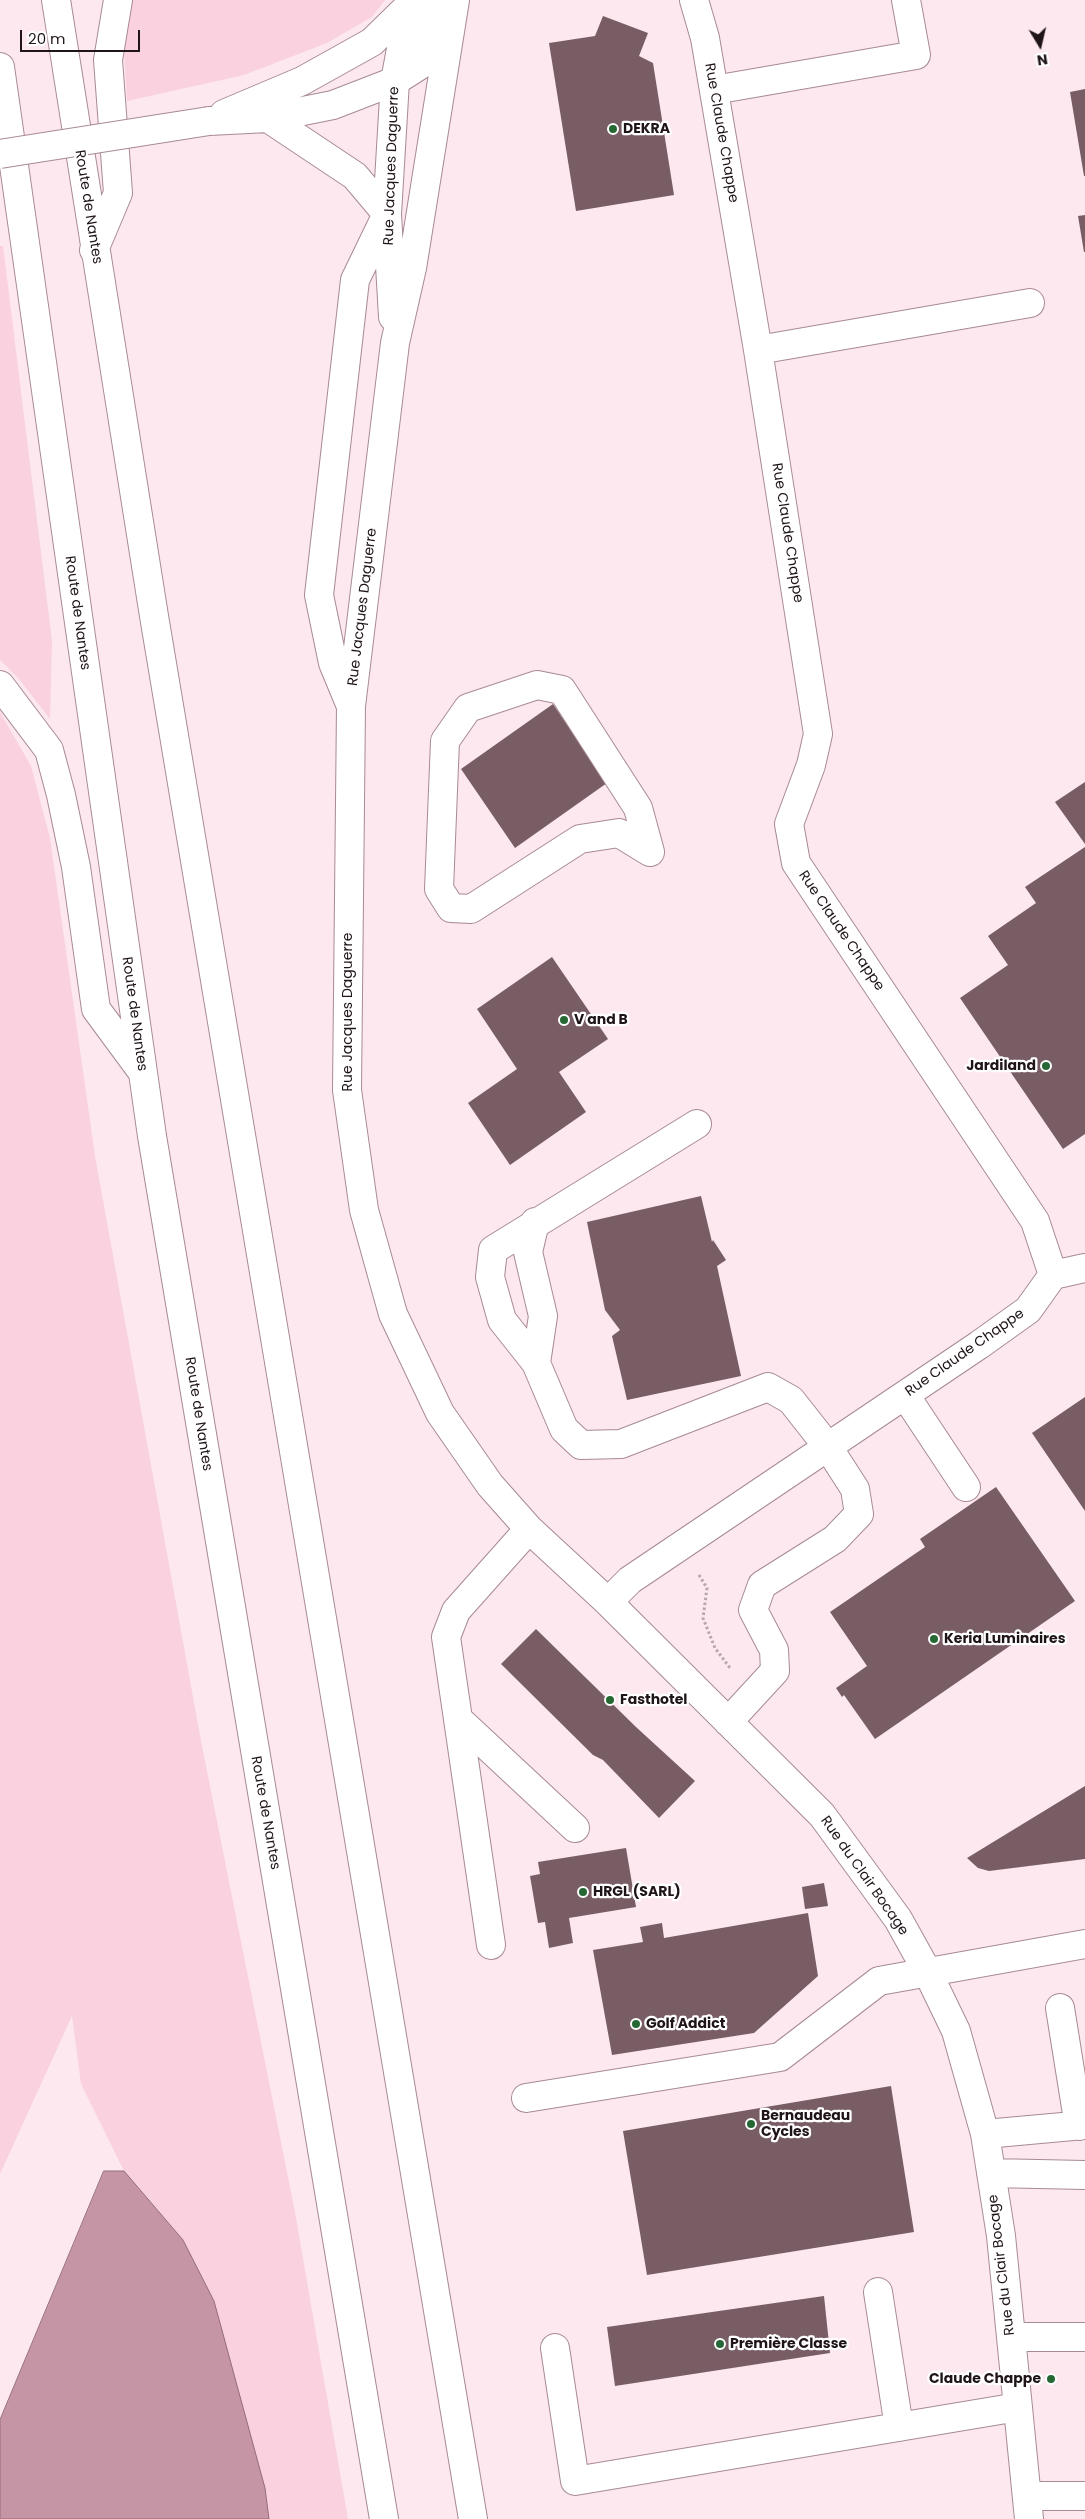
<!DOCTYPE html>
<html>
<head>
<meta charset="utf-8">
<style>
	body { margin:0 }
	#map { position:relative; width:1085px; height:2519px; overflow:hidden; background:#fce8ee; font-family:Poppins,sans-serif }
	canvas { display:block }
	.north { position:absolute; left:1015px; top:20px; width:50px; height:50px; -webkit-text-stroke:4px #fff; paint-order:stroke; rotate:171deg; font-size:14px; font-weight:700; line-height:20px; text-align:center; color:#1f1417 }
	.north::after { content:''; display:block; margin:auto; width:18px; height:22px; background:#1f1417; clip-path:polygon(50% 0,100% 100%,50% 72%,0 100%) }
	.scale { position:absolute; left:20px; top:30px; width:120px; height:22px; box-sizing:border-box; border:2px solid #1f1417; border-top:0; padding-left:6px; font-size:15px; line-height:18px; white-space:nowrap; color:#1f1417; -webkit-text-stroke:4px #fff; paint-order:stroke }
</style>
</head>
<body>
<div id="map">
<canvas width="1085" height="2519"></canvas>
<div class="north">N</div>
<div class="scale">20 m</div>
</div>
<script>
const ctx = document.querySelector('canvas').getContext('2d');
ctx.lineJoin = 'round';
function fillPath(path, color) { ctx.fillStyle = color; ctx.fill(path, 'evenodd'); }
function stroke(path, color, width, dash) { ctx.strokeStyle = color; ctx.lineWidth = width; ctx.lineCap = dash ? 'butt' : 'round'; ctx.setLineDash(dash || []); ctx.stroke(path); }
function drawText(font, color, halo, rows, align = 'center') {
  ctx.font = font + ' Poppins,sans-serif'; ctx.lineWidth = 4.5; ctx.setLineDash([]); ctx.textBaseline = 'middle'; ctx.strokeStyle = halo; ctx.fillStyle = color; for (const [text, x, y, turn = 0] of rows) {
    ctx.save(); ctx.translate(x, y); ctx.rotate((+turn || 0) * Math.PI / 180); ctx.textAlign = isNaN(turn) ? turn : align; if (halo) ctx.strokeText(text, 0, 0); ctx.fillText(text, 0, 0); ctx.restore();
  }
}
const green = new Path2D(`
	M121,0H385L372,17L327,43L244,75L127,101Z
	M0,246H3L52,641L50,719L19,679L0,660Z
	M0,712L31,766L50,838L95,1156L201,1741L295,2212L348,2519H269L265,2488L183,2240L124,2171L81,2084L72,2016L0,2174Z`);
const water = new Path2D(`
	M104,2171H124L183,2240L214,2301L265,2488L269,2519H0V2420Z`);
const building = new Path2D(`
	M603,16L648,33L639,56L653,63L674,195L576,211L549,43L595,36Z
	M1085,89V176H1084L1070,92Z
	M1085,215V252H1084L1078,216Z
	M553,704L607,783L515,848L461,769Z
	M1085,782V844L1055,802Z
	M1085,847V1134L1063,1149L960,998L1008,965L988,936L1036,903L1025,887Z
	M552,957L608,1039L559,1072L586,1112L510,1165L468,1103L517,1069L477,1009Z
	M701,1196L712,1242L713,1240L726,1260L717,1266L741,1376L627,1400L612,1336L620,1330L605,1310L587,1222Z
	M1085,1397V1511L1032,1433Z
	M996,1487L1075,1601L875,1739L844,1695L842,1697L836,1688L867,1666L830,1612L925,1547L920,1539Z
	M536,1629L636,1727L695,1781L659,1818L603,1760L593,1755L501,1664Z
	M1085,1786V1859L989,1871L978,1868L967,1858Z
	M626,1848L636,1907L569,1918L573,1943L549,1948L545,1922L538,1923L530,1876L540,1874L538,1862Z
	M824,1883L828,1906L805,1909L802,1887Z
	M808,1913L818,1976L754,2033L612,2055L593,1950L643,1942L640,1927L662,1923L664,1938Z
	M891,2086L914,2232L647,2275L623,2131Z
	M824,2296L830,2353L615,2386L607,2327Z`);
const path = new Path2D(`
	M699,1575L707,1588L703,1618L715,1648L730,1668`);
const minor = new Path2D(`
	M455,0L412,268L395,343L351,706L347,1090L364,1210L393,1314L440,1413L490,1485L529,1529L608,1602L822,1815L898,1919L928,1973L956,2031L985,2134L1001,2236L1029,2519
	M714,90L916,55L906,0
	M224,114L302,81L372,42L415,0
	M268,118L355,176L387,214
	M209,121L268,118L333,105L395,81L428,60L448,36
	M393,317L387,214L395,81L401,49L426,22L429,0
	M758,350L1030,303
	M537,685L562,690L638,808L650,852L619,833L580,839L471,909L451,908L439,889L445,741L468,708Z
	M350,704L333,663L319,595L355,280L387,214
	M697,1124L493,1250L490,1277L502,1320L536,1363L564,1429L581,1445L621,1444L768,1387L791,1400L828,1447L855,1489L859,1514L835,1539L762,1585L753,1610L774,1650L775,1671L728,1722
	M535,1222L528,1252L543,1316L536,1363
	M1053,1275L1085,1268
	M905,1395L966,1487
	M608,1602L630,1580L979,1345L1028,1310L1053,1275L1035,1221L796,863L789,824L811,765L818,734L758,350L705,38L694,0
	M458,1719L575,1828
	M491,1945L446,1637L456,1611L529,1529
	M1060,2008L1079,2126
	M526,2098L780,2057L879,1981L1085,1944
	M985,2134L1085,2125
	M991,2173L1085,2175
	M878,2292L899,2427
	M1011,2337H1085
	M555,2348L575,2481L1018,2407
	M1027,2496H1085`);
const highway = new Path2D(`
	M56,0L154,616L473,2519
	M0,67L152,1136L384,2519
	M94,250L118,193L108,60L118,0
	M0,685L49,750L61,795L76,867L96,1009L141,1070`);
const minorBridge = new Path2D(`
	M0,154L209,121`);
const markers = [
	[613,129,5,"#256833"],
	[564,1020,5,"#256833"],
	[1046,1066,5,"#256833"],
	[934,1639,5,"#256833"],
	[610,1700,5,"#256833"],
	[583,1892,5,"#256833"],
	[636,2024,5,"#256833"],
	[751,2124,5,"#256833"],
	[720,2344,5,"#256833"],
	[1051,2379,5,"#256833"]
];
const poiNames = [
	["DEKRA",623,129],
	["V and B",574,1020],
	["Jardiland",1036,1066,"right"],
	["Keria Luminaires",944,1639],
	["Fasthotel",620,1700],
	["HRGL (SARL)",593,1892],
	["Golf Addict",646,2024],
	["Bernaudeau",761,2116],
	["Cycles",761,2132],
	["Première Classe",730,2344],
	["Claude Chappe",1041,2379,"right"]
];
const streetNames = [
	["Rue Claude Chappe",721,133,80],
	["Rue Jacques Daguerre",392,166,-88],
	["Route de Nantes",88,207,81],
	["Rue Claude Chappe",787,533,81],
	["Rue Jacques Daguerre",363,607,-83],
	["Route de Nantes",77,613,82],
	["Rue Claude Chappe",841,931,56],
	["Rue Jacques Daguerre",348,1012,-90],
	["Route de Nantes",134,1014,82],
	["Rue Claude Chappe",965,1353,-35],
	["Route de Nantes",198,1414,81],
	["Route de Nantes",265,1813,80],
	["Rue du Clair Bocage",864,1876,55],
	["Rue du Clair Bocage",1002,2265,-97]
];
fillPath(green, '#fad2df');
fillPath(water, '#c695a5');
stroke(water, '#946e7a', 1);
fillPath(building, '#785d65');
stroke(minor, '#a88a93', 30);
stroke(highway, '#a88a93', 30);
stroke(path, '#b7a6ab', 3, [2.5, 2.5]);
stroke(minor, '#fff', 28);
stroke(highway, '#fff', 28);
stroke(minorBridge, '#a88a93', 30, []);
stroke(minorBridge, '#fff', 28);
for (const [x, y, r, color] of markers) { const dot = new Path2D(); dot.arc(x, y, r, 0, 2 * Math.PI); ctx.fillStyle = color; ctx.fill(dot); stroke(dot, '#fff', 2); }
drawText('bold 14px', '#1f1417', '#fff', poiNames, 'left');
drawText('14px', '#1f1417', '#fff', streetNames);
</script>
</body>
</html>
